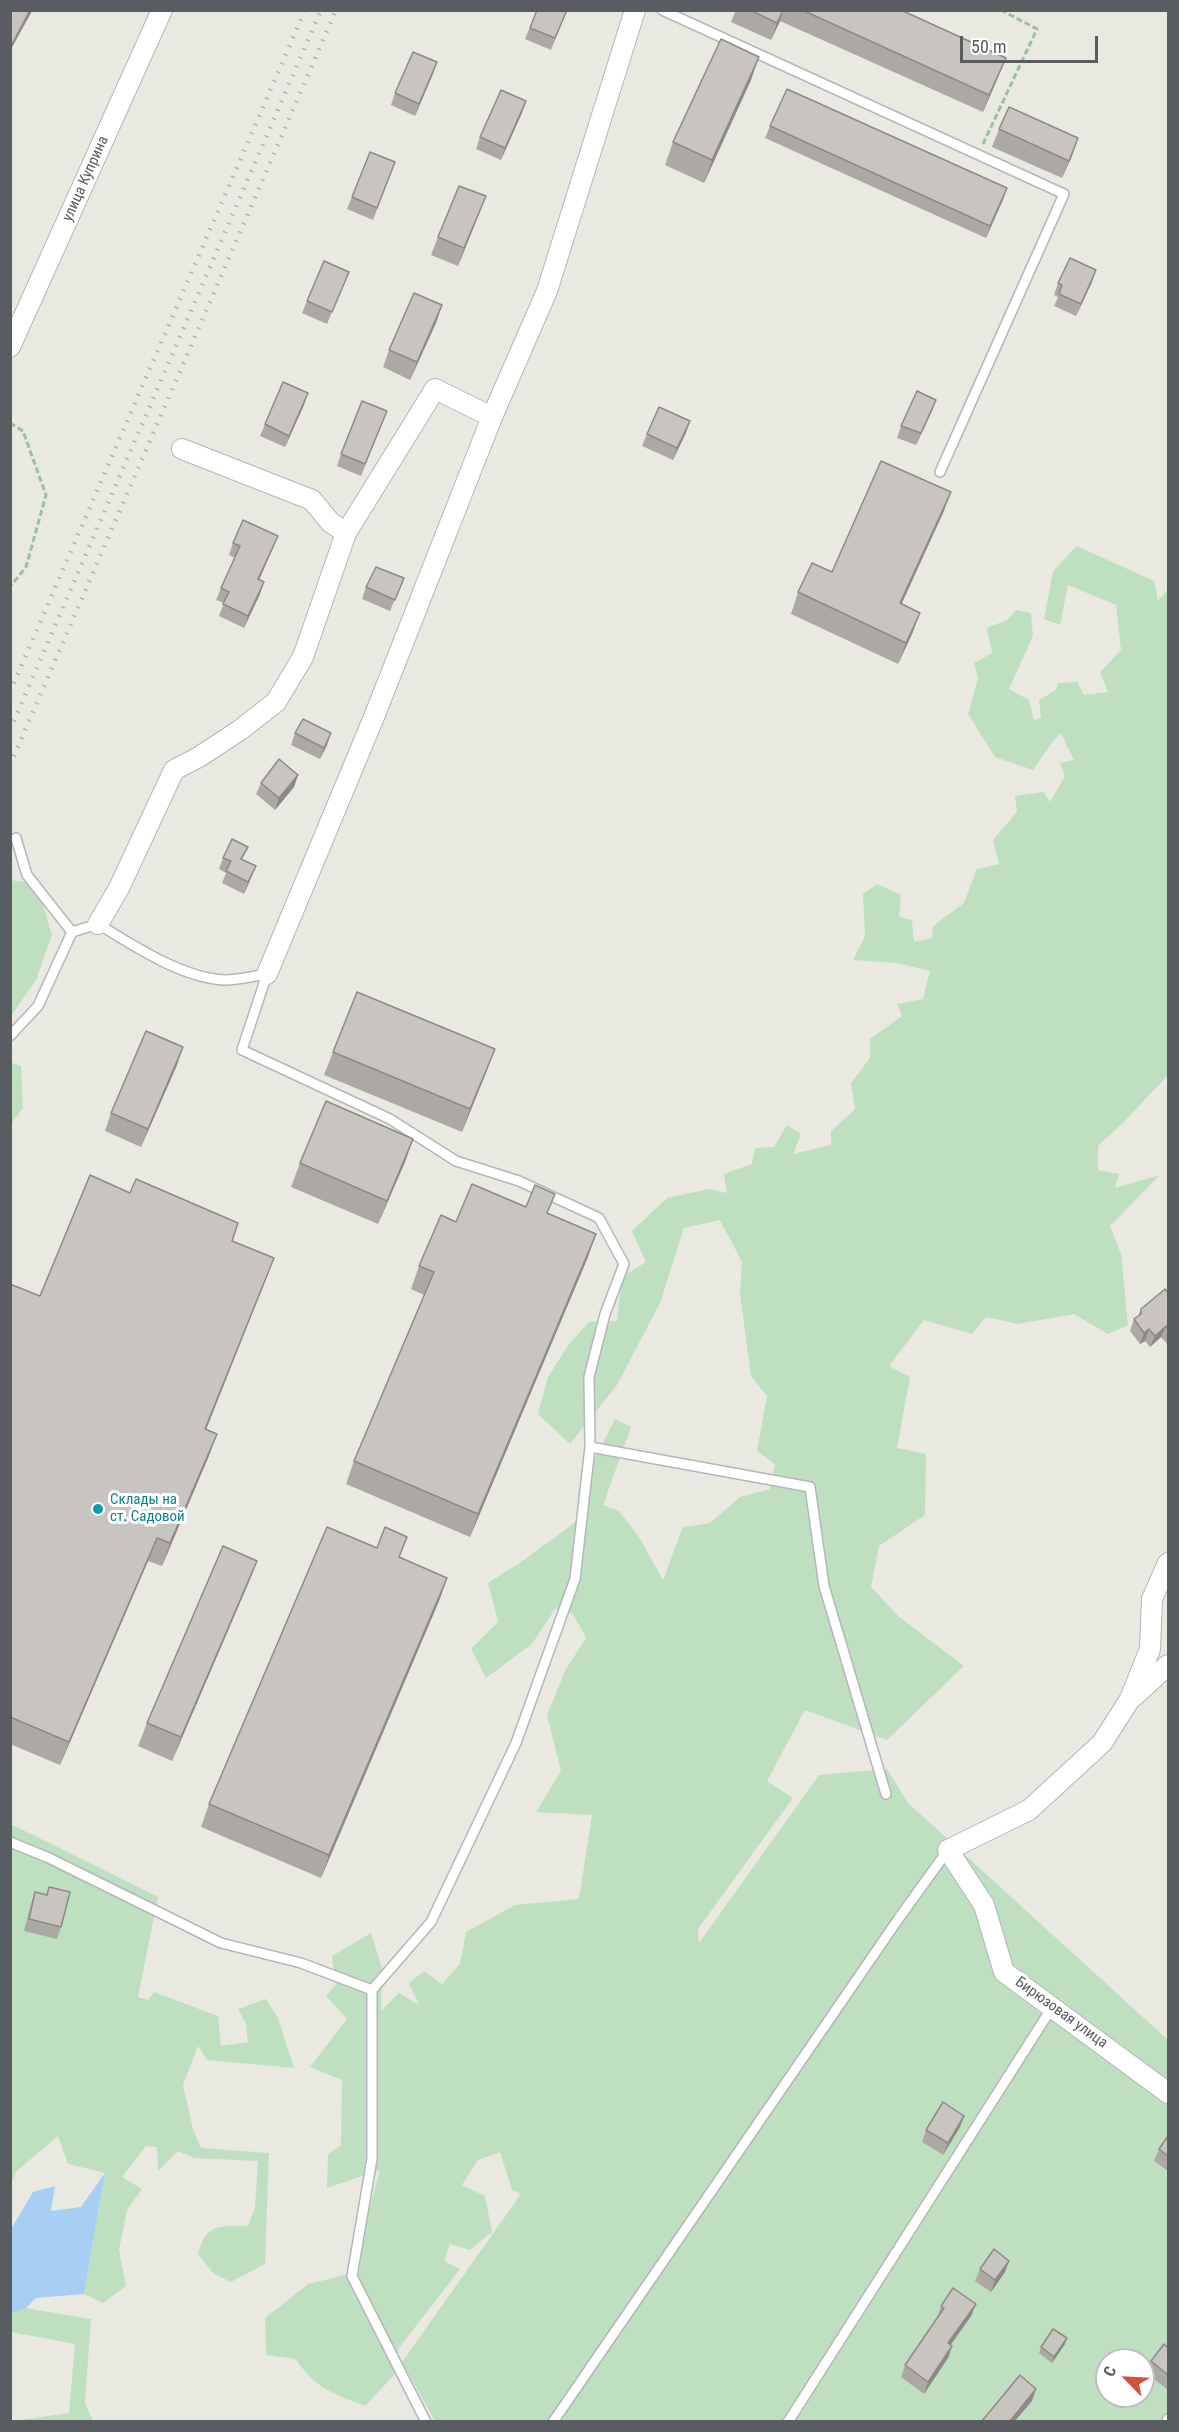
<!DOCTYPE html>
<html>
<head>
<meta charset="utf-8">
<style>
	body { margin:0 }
	#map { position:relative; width:1179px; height:2432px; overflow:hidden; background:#eae9e1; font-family:"Roboto Condensed",sans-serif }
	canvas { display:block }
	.frame { position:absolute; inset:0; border:12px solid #595c60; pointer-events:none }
	.north { position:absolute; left:1095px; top:2348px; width:60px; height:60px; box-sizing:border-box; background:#fff; border:2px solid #bdbebf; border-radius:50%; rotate:294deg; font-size:16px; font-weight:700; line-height:24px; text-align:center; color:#595c60 }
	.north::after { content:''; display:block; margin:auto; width:21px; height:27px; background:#d3503e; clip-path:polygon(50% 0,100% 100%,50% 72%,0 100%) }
	.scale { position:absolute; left:960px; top:36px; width:138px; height:27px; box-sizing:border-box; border:3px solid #595c60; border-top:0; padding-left:8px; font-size:18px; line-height:21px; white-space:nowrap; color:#595c60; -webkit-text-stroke:4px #fff; paint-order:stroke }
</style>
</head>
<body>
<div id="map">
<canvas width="1179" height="2432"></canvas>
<div class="frame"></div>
<div class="north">С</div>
<div class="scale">50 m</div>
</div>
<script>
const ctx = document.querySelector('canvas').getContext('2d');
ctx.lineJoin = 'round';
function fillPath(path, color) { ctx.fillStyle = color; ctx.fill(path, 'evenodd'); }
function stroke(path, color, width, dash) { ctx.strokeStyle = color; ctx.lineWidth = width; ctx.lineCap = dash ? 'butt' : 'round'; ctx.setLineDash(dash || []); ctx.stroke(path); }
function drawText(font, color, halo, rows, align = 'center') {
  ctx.font = font + ' "Roboto Condensed",sans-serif'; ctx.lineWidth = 6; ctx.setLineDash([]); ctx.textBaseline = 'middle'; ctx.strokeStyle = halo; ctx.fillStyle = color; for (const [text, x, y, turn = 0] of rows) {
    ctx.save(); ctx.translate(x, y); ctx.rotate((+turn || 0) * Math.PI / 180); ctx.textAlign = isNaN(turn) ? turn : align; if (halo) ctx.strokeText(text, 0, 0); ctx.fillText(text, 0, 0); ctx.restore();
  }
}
const green = new Path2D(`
	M1077,546L1154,581L1158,601L1167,590L1168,592V1075L1125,1121L1098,1146V1170L1119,1174L1115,1188L1160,1175L1110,1226L1121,1254L1128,1325L1108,1334L1074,1314L1018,1324L986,1317L972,1334L924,1320L889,1366L910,1377L897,1448L926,1454L925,1515L879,1546L871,1587L898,1616L964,1666L887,1740L805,1710L767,1781L793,1798L698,1929L699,1943L819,1775L887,1769L908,1803L1167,2039L1168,2043V2421H435L402,2362L521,2194L512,2190L500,2152L478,2160L462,2185L485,2196L492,2232L470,2250L450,2244L444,2261L460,2269L399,2348L395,2374L365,2406C334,2394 314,2388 296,2359L266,2355L265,2318L308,2284L345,2275L359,2274L365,2224L380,2170L327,2188L328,2154L341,2145L342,2080L310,2067L347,2019L326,1996L336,1984L332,1956L371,1933L382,1968L381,2011L399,1993L419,2005L409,1983L424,1971L442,1984L460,1964L466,1932L515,1905L579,1899L592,1815L536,1812L561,1771L547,1715L566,1669L586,1638L573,1614L555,1609L532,1644L486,1678L471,1649L498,1622L488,1583L524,1560L581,1518L578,1492L615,1419L631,1427L603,1505L619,1511L641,1540L663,1580L683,1527L710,1523L740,1497L770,1489L775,1464L757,1451L767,1396L751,1376L740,1294L742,1262L720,1220L684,1228L660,1303L617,1385L570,1444L538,1414L548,1377L569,1344L589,1322L617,1321L622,1277L646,1262L632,1231L667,1198L709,1189L727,1193L724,1174L752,1164L755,1148L774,1147L787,1125L801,1134L793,1154L831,1145V1131L855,1109L851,1083L870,1058V1039L902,1016L897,1004L923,999L930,971L897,963L853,960L865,936L863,894L877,884L901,895L899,917L912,920L914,942L932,938L933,926L964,903L977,869L999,864L993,840L1017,812L1015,796L1044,792L1050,802L1065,776L1060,763L1074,760L1061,733L1051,744L1033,770L995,757L968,714L978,678L974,663L992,653L987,628L1007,620L1016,610L1031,613L1033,636L1009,689L1029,700L1034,720L1041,718L1039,700L1056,690L1058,683L1077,682L1084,695L1108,692L1100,672L1121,650L1116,605L1068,585L1060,625L1044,619L1053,571ZM1107,2360H1143V2396H1107Z
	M11,880L37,884L52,935L36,980L11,1016Z
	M10,1062L21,1066L23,1108L11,1124Z
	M11,1824L158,1897L138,1997L148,2000L154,1992L218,2016L221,2046L248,2042L246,2024L238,2009L266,1999L278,2018L294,2068L207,2060L198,2046L183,2085L193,2129L201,2148L269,2153L265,2264L231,2282L213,2273L198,2254C206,2222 219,2227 248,2226L255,2207L258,2161L194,2158L178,2151L158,2171L157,2147L146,2146L122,2177L142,2189L127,2210L119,2250L126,2286L103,2303L84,2294L105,2173L68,2164L58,2136L17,2171L11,2183Z
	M26,2308L91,2319L85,2403L93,2421H13L69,2413L75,2344L11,2332L10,2314Z`);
const water = new Path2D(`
	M105,2173L84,2294L36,2298L26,2308L11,2314V2229L33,2192L55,2186L51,2211L81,2207Z`);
const path = new Path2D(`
	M983,144L1037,29L1001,10
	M10,423L23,431L46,495L26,567L10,587`);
const service = new Path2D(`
	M662,10L1064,194L940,472
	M16,838L27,875L72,932
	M10,1036L38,1006L72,932L98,924C134,946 182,978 225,980C239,980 254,976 267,974L242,1050L390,1119L456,1161L519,1181L599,1218L624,1264L605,1314L589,1377L590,1447L575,1579L516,1743L431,1922L372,1990V2159L352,2276L426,2422
	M590,1447L810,1487L824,1586L886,1794
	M10,1842L49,1858L221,1943L301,1963L372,1990
	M553,2422L899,1918L948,1850
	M788,2422L1053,2006
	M1167,2422L1168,2419`);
const minor = new Path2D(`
	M10,347L162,10
	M182,449L312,500L330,522L346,533
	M98,924L119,888L174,770L199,757L240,730L276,702L303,657L346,533L435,389L492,417
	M267,974L374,717L492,417L547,291L635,10
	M1168,1563L1152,1599L1150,1649L1130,1699L1102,1743L1029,1810L948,1850L984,1905L1004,1972L1168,2093
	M1134,1696L1168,1665`);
const rail = new Path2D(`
	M10,692L305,10
	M10,730L321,10
	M10,765L336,10`);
const wall = new Path2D(`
	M537,10H567L551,50L525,39Z
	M736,10H901L999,75L983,112L780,21L771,40L731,22Z
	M437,62L415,116L391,105L395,93Z
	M751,80L704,183L665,165L673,142Z
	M526,101L501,160L476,149L480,137Z
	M770,126L1007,188L986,238L765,138Z
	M999,129L1072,156L1062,178L992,147Z
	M395,162L373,220L347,209L352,197Z
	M486,196L458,266L431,255L438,237Z
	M349,272L327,324L302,313L307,301Z
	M1092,282L1076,316L1054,306L1058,297L1054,295L1058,283Z
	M442,305L436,323L410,380L383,367L389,350Z
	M936,400L932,411L916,445L897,438L901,426Z
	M304,405L285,447L260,436L265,424Z
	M387,411L361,476L337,466L341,454Z
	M690,421L673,460L642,446L647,434Z
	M951,492L943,513L901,604L920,613L912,634L898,664L791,614L798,592L832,572Z
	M233,543L273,548L259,580L260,594L244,628L219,616L224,603L216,600L221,588L235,558L229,555Z
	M404,578L390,611L362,599L366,587Z
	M295,733L327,745L320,759L291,745Z
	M298,775L294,787L275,810L256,794L261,783Z
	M223,858L243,860L256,866L251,878L244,894L222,883L226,873L219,869Z
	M495,1049L462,1132L324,1075L333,1052Z
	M177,1065L141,1147L105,1131L111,1113Z
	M413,1139L405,1162L378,1224L291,1187L300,1163Z
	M526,1207L548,1214L588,1257L470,1537L346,1484L354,1461L424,1295L411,1289L419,1266L456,1222Z
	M232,1241L265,1281L206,1430L217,1434L208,1458L162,1566L148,1561L60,1765L10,1744V1284L40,1296Z
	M1168,1293V1345L1161,1337L1150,1347L1145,1341L1140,1344L1130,1331L1134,1319L1138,1316L1141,1309Z
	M257,1561L248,1584L172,1761L138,1746L147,1723Z
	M447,1578L439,1601L321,1878L201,1827L209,1804Z
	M49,1887L61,1927L57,1939L24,1931L31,1904L35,1892L46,1895Z
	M960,2127L943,2155L922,2142L926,2130Z
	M1168,2136V2171L1154,2161L1159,2149Z
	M980,2269L1005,2272L991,2292L975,2281Z
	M976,2304L971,2316L951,2345L952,2346L948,2358L924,2394L901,2377L905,2365L937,2318L941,2306Z
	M1065,2344L1052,2363L1039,2353L1041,2347Z
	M1168,2348V2390L1146,2373L1151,2361Z`);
const shadedWall = new Path2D(`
	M30,10H32L31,13L10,51V48L17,35Z
	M783,10L780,21L771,40L777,23Z
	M759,57L751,80L704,183L712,160Z
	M1006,58L999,75L983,112L989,95Z
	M437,62L433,74L415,116L419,104Z
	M526,101L522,113L501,160L505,148Z
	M1078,138L1072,156L1062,178L1069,161Z
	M1007,188L1003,200L986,238L990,226Z
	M486,196L479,214L458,266L464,248Z
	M1096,270L1092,282L1076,316L1081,304Z
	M442,305L436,323L410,380L417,362Z
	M308,393L304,405L285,447L289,436Z
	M936,400L932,411L916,445L921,433Z
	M690,421L686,433L673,460L677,448Z
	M951,492L943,513L892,625L900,603Z
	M278,536L273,548L254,591L258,579Z
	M264,582L260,594L244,628L248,616Z
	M920,613L912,634L898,664L906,643Z
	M331,733L327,745L320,759L324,748Z
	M298,775L294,787L275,810L279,798Z
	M256,866L251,878L244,894L248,882Z
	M183,1047L177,1065L141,1147L148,1129Z
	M495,1049L486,1073L462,1132L470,1109Z
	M413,1139L405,1162L378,1224L387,1201Z
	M596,1234L588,1257L470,1537L478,1514Z
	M274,1258L265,1281L197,1452L205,1429Z
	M1166,1326L1161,1337L1150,1347L1155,1336Z
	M1149,1329L1145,1341L1140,1344L1144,1333Z
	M217,1434L208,1458L162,1566L170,1543Z
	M157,1538L148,1561L60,1765L69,1742Z
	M257,1561L248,1584L172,1761L181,1737Z
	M447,1578L439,1601L321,1878L329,1855Z
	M964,2116L960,2127L943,2155L948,2143Z
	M1009,2261L1005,2272L991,2292L995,2280Z
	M976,2304L971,2316L943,2355L948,2343Z
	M1067,2338L1065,2344L1052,2363L1054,2357Z
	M952,2346L948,2358L924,2394L928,2382Z
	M1036,2389L1032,2401L1015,2421H1010Z`);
const building = new Path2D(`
	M10,10H30L10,48Z
	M537,10H567L555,38L530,28Z
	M750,10H783L777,23Z
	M802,10H901L1006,58L989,95Z
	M721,39L759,57L712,160L673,142Z
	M413,52L437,62L419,104L395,93Z
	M787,89L1007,188L990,226L770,126Z
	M501,90L526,101L505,148L480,137Z
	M1009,107L1078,138L1069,161L999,129Z
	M370,152L395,162L377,208L352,197Z
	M459,186L486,196L464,248L438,237Z
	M1070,258L1096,270L1081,304L1059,294L1062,285L1058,283Z
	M324,261L349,272L332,312L307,301Z
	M414,293L442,305L417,362L389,350Z
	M283,382L308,393L289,436L265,424Z
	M917,391L936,400L921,433L901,426Z
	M362,401L387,411L365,464L341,454Z
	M659,407L690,421L677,448L647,434Z
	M881,461L951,492L900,603L920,613L906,643L798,592L812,563L832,572Z
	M243,520L278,536L258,579L264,582L248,616L223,604L229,592L221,588L240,546L233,543Z
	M376,567L404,578L395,600L366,587Z
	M303,719L331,733L324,748L295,733Z
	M279,759L298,775L279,798L261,783Z
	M232,839L248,847L241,859L256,866L248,882L226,871L231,861L223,858Z
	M357,992L495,1049L470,1109L333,1052Z
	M146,1031L183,1047L148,1129L111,1113Z
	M326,1101L413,1139L387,1201L300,1163Z
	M90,1175L130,1193L136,1179L238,1223L232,1241L274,1258L205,1429L217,1434L170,1543L157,1538L69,1742L10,1717V1284L40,1296Z
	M472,1184L526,1207L535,1185L555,1194L547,1213L596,1234L478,1514L354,1461L434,1272L419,1266L441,1215L456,1222Z
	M1165,1289L1168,1293V1329L1166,1326L1155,1336L1149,1329L1144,1333L1134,1319L1141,1314V1309Z
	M327,1527L377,1548L385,1527L407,1537L399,1557L447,1578L329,1855L209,1804Z
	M223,1546L257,1561L181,1737L147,1723Z
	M49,1887L70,1892L61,1927L29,1919L35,1892L47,1895Z
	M943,2102L964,2116L948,2143L926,2130Z
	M1168,2136V2156L1159,2149Z
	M994,2249L1009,2261L995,2280L980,2269Z
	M953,2288L976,2304L948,2343L952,2346L928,2382L905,2365L944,2308L941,2306Z
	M1053,2329L1067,2338L1054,2357L1041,2347Z
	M1164,2344L1168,2348V2375L1151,2361Z
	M1020,2375L1036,2389L1010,2421H982Z`);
const markers = [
	[98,1509,6,"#0f9aa8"]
];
const streetNames = [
	["улица Куприна",86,179,-66],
	["Бирюзовая улица",1061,2013,36]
];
const cultureNames = [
	["Склады на",110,1500],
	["ст. Садовой",110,1517]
];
fillPath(green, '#bfdfc1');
fillPath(water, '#a7cff4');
stroke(service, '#b3b6ba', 12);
stroke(minor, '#b3b6ba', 22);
stroke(path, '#9abfa7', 3, [6, 3]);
stroke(service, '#fff', 9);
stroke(minor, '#fff', 20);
stroke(rail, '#b1b2b2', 4.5, [1.5, 8]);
fillPath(wall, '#aca9a5');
fillPath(shadedWall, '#8c8a86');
fillPath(building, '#c8c5c0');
stroke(building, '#8c8a86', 1.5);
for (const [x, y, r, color] of markers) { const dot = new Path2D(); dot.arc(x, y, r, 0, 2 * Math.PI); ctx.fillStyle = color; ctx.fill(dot); stroke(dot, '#fff', 2); }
drawText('15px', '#595c60', '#fff', streetNames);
drawText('15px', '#0d838f', '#fff', cultureNames, 'left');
</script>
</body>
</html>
